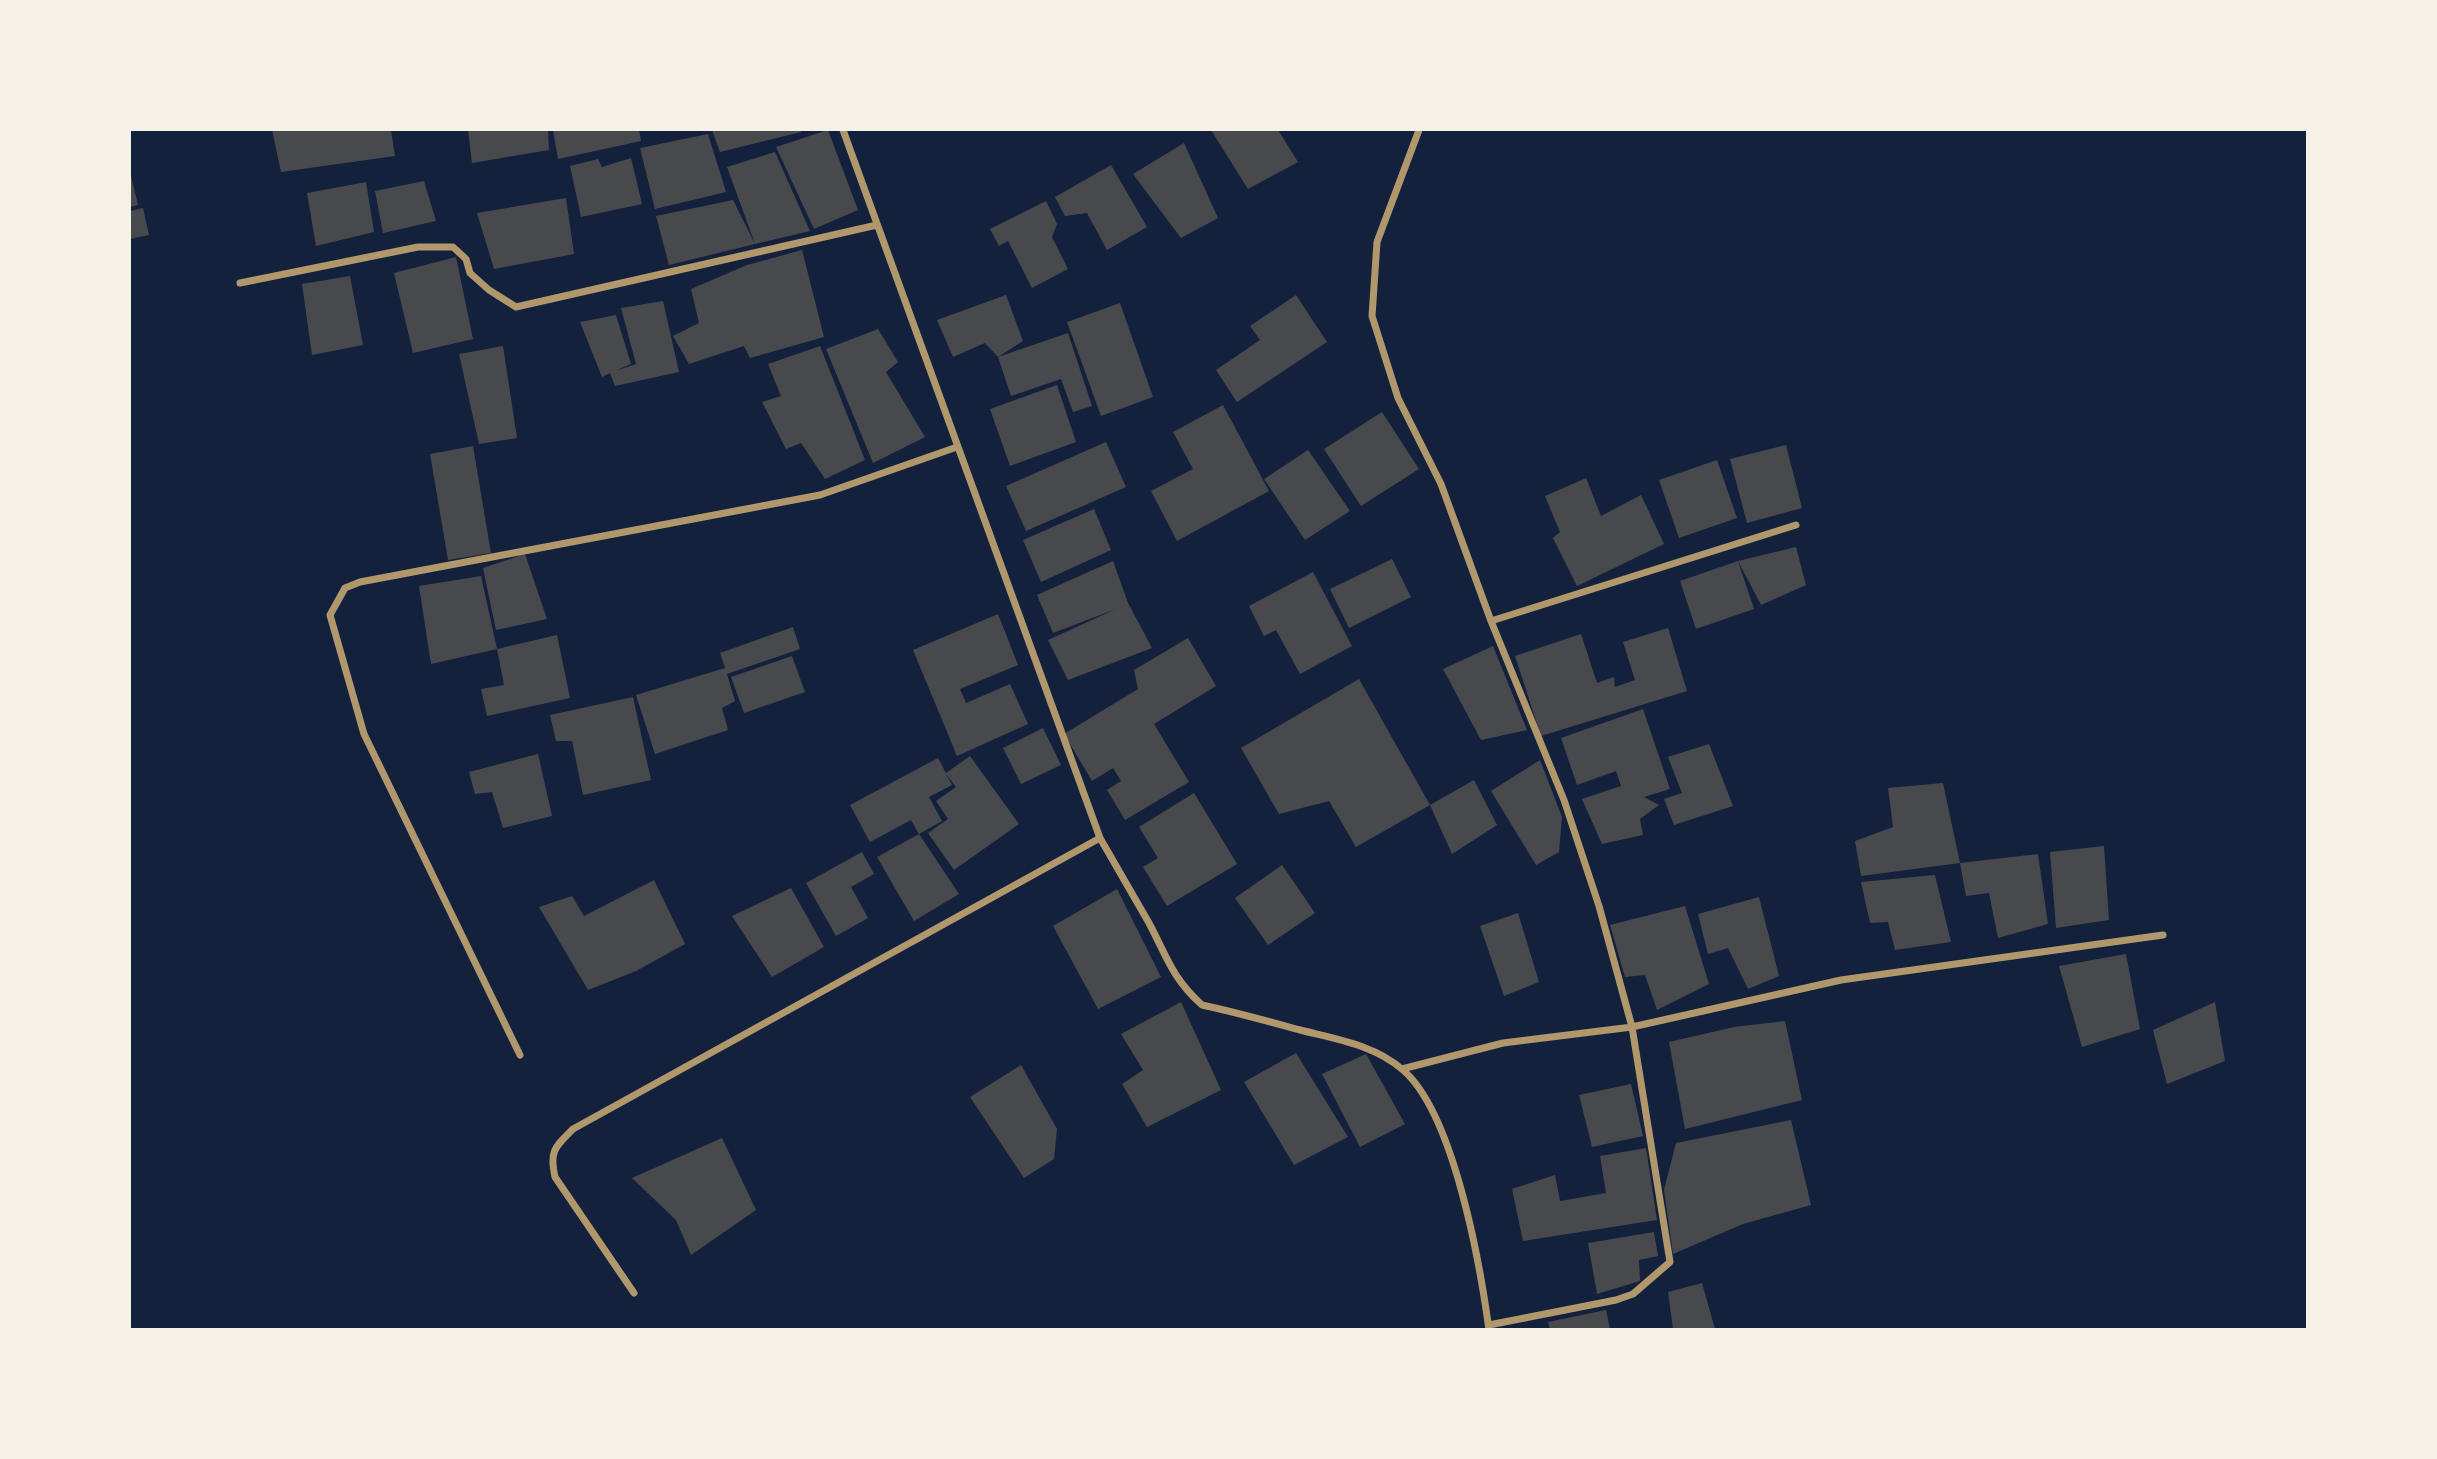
<!DOCTYPE html>
<html>
<head>
<meta charset="utf-8">
<style>
	body { margin:0 }
	#map { position:relative; width:2437px; height:1459px; overflow:hidden; background:#14213d; font-family:"PT Serif",serif }
	canvas { display:block }
	.frame { position:absolute; inset:0; border:131px solid #f6f1e7; pointer-events:none }
</style>
</head>
<body>
<div id="map">
<canvas width="2437" height="1459"></canvas>
<div class="frame"></div>
</div>
<script>
const ctx = document.querySelector('canvas').getContext('2d');
ctx.lineJoin = 'round';
function fillPath(path, color) { ctx.fillStyle = color; ctx.fill(path, 'evenodd'); }
function stroke(path, color, width, dash) { ctx.strokeStyle = color; ctx.lineWidth = width; ctx.lineCap = dash ? 'butt' : 'round'; ctx.setLineDash(dash || []); ctx.stroke(path); }
const building = new Path2D(`
	M272,130H391L395,156L281,172Z
	M468,130H548L549,150L472,163Z
	M553,130H639L641,141L558,159Z
	M712,130H800L801,132L720,152Z
	M828,130L858,210L814,229L776,147Z
	M1211,130H1278L1298,162L1248,189Z
	M708,134L726,192L655,209L640,148Z
	M1184,143L1218,218L1181,238L1133,174Z
	M775,152L810,231L755,244L727,167Z
	M631,158L642,204L581,217L570,166L598,159L602,167Z
	M1111,165L1147,227L1107,250L1087,213L1065,216L1055,197Z
	M130,172L138,205L130,207Z
	M424,181L436,221L383,233L375,191Z
	M366,182L374,232L316,246L307,193Z
	M566,198L574,254L494,269L477,213Z
	M733,200L755,244L669,265L656,216Z
	M1046,201L1057,224L1052,237L1068,269L1032,288L1008,241L999,246L990,229Z
	M143,208L149,235L130,239V211Z
	M802,250L824,337L750,358L744,346L689,364L673,336L699,323L691,289L747,265Z
	M456,257L473,339L413,353L394,273Z
	M350,276L363,345L312,355L302,284Z
	M1006,295L1023,341L998,357L985,343L953,357L937,320Z
	M1296,295L1327,342L1237,402L1216,370L1260,340L1250,326Z
	M663,301L679,372L615,386L610,373L602,377L580,322L616,315L631,364L615,371L636,364L621,308Z
	M1120,303L1153,397L1101,416L1067,322Z
	M878,329L898,362L886,372L925,437L873,463L826,349Z
	M1068,333L1092,406L1073,412L1061,379L1011,396L998,357Z
	M503,346L517,438L479,444L459,354Z
	M820,346L865,460L825,479L801,443L786,449L762,402L781,396L768,364Z
	M1057,385L1076,442L1010,466L990,409Z
	M1223,405L1269,491L1177,541L1151,491L1193,469L1173,432Z
	M1382,412L1419,469L1361,506L1324,449Z
	M1106,442L1126,487L1026,531L1006,486Z
	M1786,445L1802,508L1747,523L1730,459Z
	M473,446L491,553L448,560L430,454Z
	M1308,450L1350,511L1305,540L1264,479Z
	M1717,460L1737,518L1679,538L1659,480Z
	M1586,478L1601,516L1641,495L1664,544L1577,586L1553,538L1560,532L1545,496Z
	M1094,509L1111,550L1041,582L1023,540Z
	M1796,547L1806,585L1761,605L1738,561L1754,609L1696,629L1680,581L1738,561Z
	M525,554L547,619L496,630L483,568Z
	M1392,559L1411,597L1349,628L1330,589Z
	M1113,561L1128,603L1152,648L1068,680L1048,640L1116,609L1053,633L1037,595Z
	M1313,572L1352,646L1300,674L1276,630L1264,636L1249,606Z
	M481,576L497,649L431,664L419,586Z
	M998,614L1018,665L960,689L966,703L1010,684L1028,724L957,756L913,650Z
	M793,627L800,649L727,674L735,701L722,708L728,730L655,754L636,695L725,668L720,653Z
	M1668,628L1687,691L1541,736L1515,656L1581,634L1597,683L1614,677L1615,687L1635,680L1623,642Z
	M557,635L570,698L487,716L481,689L504,685L497,649Z
	M1188,638L1216,686L1154,724L1189,782L1125,820L1107,790L1121,781L1113,768L1092,781L1064,734L1138,689L1134,670Z
	M1493,646L1527,730L1481,740L1443,669Z
	M792,656L805,692L744,713L731,677Z
	M1359,679L1430,805L1356,847L1329,801L1279,814L1241,748Z
	M633,697L651,780L583,795L572,741H556L550,715Z
	M1643,709L1670,789L1644,797L1659,805L1640,819L1643,835L1602,844L1582,799L1621,786L1616,771L1577,785L1561,738Z
	M1043,728L1061,765L1021,784L1003,748Z
	M1709,744L1733,806L1674,825L1664,799L1682,793L1668,757Z
	M538,754L552,816L503,828L492,792L475,794L469,772Z
	M970,756L1019,824L954,870L928,833L948,819L936,801L956,787L946,774L952,785L929,797L942,821L919,834L911,820L870,842L850,805L938,758L946,773Z
	M1540,760L1562,817L1559,852L1536,865L1491,791Z
	M1474,780L1497,825L1452,854L1430,805Z
	M1943,783L1960,863L1861,876L1855,841L1893,827L1888,788Z
	M1194,793L1237,864L1167,906L1143,867L1158,858L1139,827Z
	M919,834L959,894L914,921L877,857Z
	M2104,846L2109,920L2056,928L2050,852Z
	M862,852L874,874L851,887L868,918L836,936L806,883Z
	M2038,854L2048,924L1998,938L1989,893L1966,896L1960,863Z
	M1282,865L1315,913L1268,945L1235,898Z
	M1935,875L1951,942L1895,950L1888,922L1870,923L1861,882Z
	M654,880L685,944L636,971L588,990L539,907L572,896L584,916Z
	M791,888L824,947L772,977L732,916Z
	M1117,889L1161,977L1098,1009L1053,926Z
	M1759,897L1779,976L1748,989L1728,948L1708,954L1698,914Z
	M1685,906L1709,984L1657,1010L1645,975L1625,977L1610,925Z
	M1518,913L1539,982L1504,996L1480,926Z
	M2126,954L2140,1029L2082,1047L2059,966Z
	M1181,1002L1221,1090L1147,1127L1122,1084L1143,1070L1121,1034Z
	M2215,1002L2225,1061L2167,1084L2153,1030Z
	M1785,1021L1802,1100L1685,1129L1669,1042L1734,1027Z
	M1296,1053L1348,1137L1294,1165L1244,1082Z
	M1366,1054L1405,1124L1360,1147L1322,1074Z
	M1021,1065L1057,1129L1054,1159L1024,1178L970,1097Z
	M1631,1084L1643,1136L1592,1147L1579,1095Z
	M1791,1120L1811,1205L1743,1224L1673,1254L1664,1190L1676,1143Z
	M722,1138L756,1210L691,1255L676,1220L632,1178Z
	M1646,1148L1657,1220L1523,1241L1512,1189L1555,1175L1560,1201L1606,1193L1600,1156Z
	M1654,1232L1658,1256L1639,1260L1640,1281L1597,1294L1588,1243Z
	M1702,1283L1715,1329H1673L1668,1292Z
	M1606,1310L1610,1329H1550L1548,1322Z`);
const minor = new Path2D(`
	M843,130L1100,838C1116,866 1133,895 1149,923C1167,957 1172,978 1202,1005C1235,1012 1267,1021 1300,1030C1336,1039 1375,1045 1403,1070C1454,1114 1480,1264 1489,1330
	M1419,130L1377,242L1372,316L1398,398L1441,484L1491,621L1564,800L1599,906L1632,1027L1670,1262L1633,1294L1616,1300L1489,1325
	M240,283L418,247H453L466,259L470,273L489,290L516,307L877,225
	M1491,621L1796,525
	M520,1055L364,734L330,615L345,588L360,582L820,495L957,447
	M1402,1069L1503,1043L1632,1027L1841,980L2163,935
	M634,1293L555,1177C549,1151 555,1147 573,1129L1100,838`);
fillPath(building, '#48494c');
stroke(minor, '#b1986c', 7);
</script>
</body>
</html>
